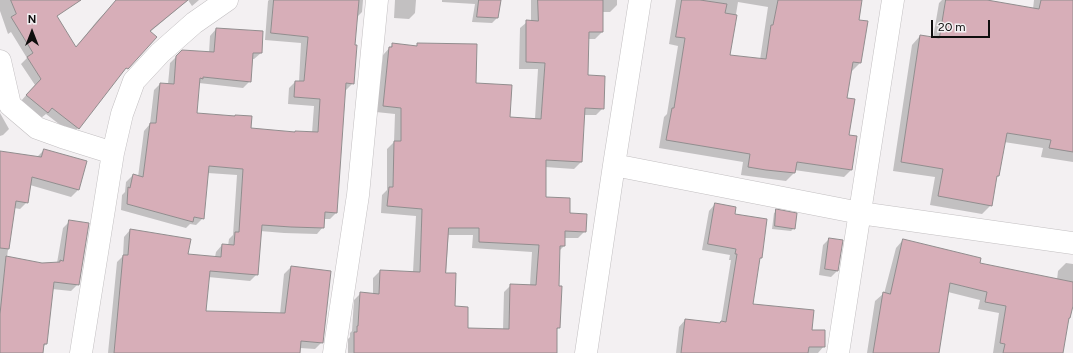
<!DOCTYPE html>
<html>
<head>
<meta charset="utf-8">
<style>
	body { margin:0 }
	#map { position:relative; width:1073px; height:353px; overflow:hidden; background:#f3f0f2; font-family:Figtree,sans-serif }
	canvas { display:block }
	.north { position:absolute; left:12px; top:12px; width:40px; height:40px; -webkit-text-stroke:3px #f3f0f2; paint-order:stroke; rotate:0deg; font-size:11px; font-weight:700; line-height:16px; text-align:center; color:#0f0e0e }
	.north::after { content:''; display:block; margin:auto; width:14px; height:18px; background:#0f0e0e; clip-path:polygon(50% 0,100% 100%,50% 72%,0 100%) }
	.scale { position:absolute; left:931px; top:20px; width:59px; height:18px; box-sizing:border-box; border:2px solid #0f0e0e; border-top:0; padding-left:5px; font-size:12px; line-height:14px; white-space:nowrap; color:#0f0e0e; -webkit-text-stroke:3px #f3f0f2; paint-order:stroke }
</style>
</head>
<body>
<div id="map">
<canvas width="1073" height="353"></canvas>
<div class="north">N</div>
<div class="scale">20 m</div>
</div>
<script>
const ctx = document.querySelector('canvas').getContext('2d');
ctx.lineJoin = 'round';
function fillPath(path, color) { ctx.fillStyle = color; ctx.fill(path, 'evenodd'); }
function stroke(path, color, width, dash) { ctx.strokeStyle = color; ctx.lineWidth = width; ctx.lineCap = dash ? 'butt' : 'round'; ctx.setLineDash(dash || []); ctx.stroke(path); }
const shadow = new Path2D(`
	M0,0H63L67,8L56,17L75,48L97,21L117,0H199L192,6L188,0L150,32L156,37L121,74L78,128L72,134L46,114L41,118L21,101L35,85L21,64L27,58L11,32L8,34L0,11Z
	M269,0H363L362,12L356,18L353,83L346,90L344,89L336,213L330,219H324L323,227L317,234L284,233L260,231L257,274L250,281L208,277L205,312L280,314L284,274L291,267L322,342L315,349L300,348L299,353H108L117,262L123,256L124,237L130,230L187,255L215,257L216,252L222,245L228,246L229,239L233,235L237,175L208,173L203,218L196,225L190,224L186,228L121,210L122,195L125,192L126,182L133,175L138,177L144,131L150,124L154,90L160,84H168L170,63L177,56L209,53L210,36L216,29L261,53L254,59H252L250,81L243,88L199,83L196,113L250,129L294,133H312L314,106L288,104L289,88L295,82H299L301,43L265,40L268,1Z
	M395,0H416L415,13L409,19L394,18Z
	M442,0H500L497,18L492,23L472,22L475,4L442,2Z
	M531,0H617V5L610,12H602V32L595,39H588L587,76L603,108L596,115H584L581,162L574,169L545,167V198L569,214L585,231L578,238H564V246L559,251V327L556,331V353H348V339L350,337V333L352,331L354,300L360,294H373V278L380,271L413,272L416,216L381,213L382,195L387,190V149L394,142L395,114L376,112L383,55L393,44L475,84L509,118L535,119L538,69H519L520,28L527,22H531ZM447,235H473L472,248L532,252L530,285H511L504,292L503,330L467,329L454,307L445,274Z
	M676,0H861L857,20L866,22L860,63L852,71L851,70L846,99L848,135L851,170L844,177L794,170V173L786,181L741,175L743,162L659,148L664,117L667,114L678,46L669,44ZM738,2L768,7L760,60L729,56Z
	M942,0H981L1033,9L1034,0H1073V162L1041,157L1043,148L1004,142L998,176L995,179L991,205L982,214L930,205L935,177L893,171L912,45L920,36L933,38L939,3Z
	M0,113L9,129L3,135L0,136Z
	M44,150L78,190L71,197L30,185L27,202L20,209L14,208L7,257L42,264L57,263L63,228L70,221L78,284L71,291L52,289L46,344L43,347L42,353H0V152L37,157Z
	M715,204L734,215L761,257L759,259L752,305L811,331L824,346L818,353H676L679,327L685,320L719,324L721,322L731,260H729L730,255L702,250L709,211Z
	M777,211L794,228L791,231L772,229L774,213Z
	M829,239L837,271L831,277L819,275L823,245Z
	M903,240L978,264L1057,280L1058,271L1066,263L1073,264V301L1070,318L1068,320L1062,353H993L999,313L978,309L980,300L948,292L938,353H867L875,301L883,294H884L896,248Z`);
const building = new Path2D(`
	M11,0H81L57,16L76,47L116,0H188L150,31L157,37L128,69L126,68L79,129L52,108L48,113L26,95L41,79L27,57L33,53L11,17L16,14Z
	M274,0H359L355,45H357L354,84L346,83L337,213L325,212L324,228L291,227L262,225L258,275L210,271L206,311L285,313L291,266L331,271L323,343L301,341L300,353H114L123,255H128L130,229L191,239L188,254L221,257L222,244L234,245L235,232H239L243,169L209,166L204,219L194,217L193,222L127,204L128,187L130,188L133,174L143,177L150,123H156L160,83L174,84L176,56L182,50L214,52L216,28L263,31L262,53H253L251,82L203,77V79L200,78L197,113L235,116V115L252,116L251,128L295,132V131L318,132L320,99L294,97L295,81H304L308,37L271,33Z
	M479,0H501L498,18L477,17Z
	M538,0H603V32H589L588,75L605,76L604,109L585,108L582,162L546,160V197L570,198V213L587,214L586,232L565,231V246H560L559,286H562L560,328H557V353H354V332H357V326H358L360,292L379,294L380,270L420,272L422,209L387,206L389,187H393L394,141H401V108L383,106L389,47H392V43L417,46V43L477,44L476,83L512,85L510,117L541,119L545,63L526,62V20L538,21ZM449,228H479V242L539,245L536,285L510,284L509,329L468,328V307L455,306L456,273H446Z
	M682,0H700L727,4L725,13L737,15L730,55L766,59L771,25H773L778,0H862L859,20L868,21L861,63L853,62L847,98L855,99L849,135L857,136L852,170L797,162L795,173L766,170L748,167L750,154L666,140L672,108H674L685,38L676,37Z
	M946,0H987L1039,9L1041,0H1073V152L1049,148L1051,140L1007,133L999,176H997L992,206L938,196L943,169L901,162L920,35L939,38Z
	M44,149L87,161L79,190L32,177L28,203L16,201L9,249L0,248V151L41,157Z
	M715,203L736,207L735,214L767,219L762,258H760L753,304L814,310L812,330H825V347H809L808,353H681L685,319L720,323L721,321L726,322L737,254H735L736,249L708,244Z
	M776,209L797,213L795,229L775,226Z
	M69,220L89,223L79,285L54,282L47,344H44L43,353H0V314L6,256L42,263L60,262V260L63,261Z
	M829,238L843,240L838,271L825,269Z
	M903,239L981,258L980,263L1073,282V306L1070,318H1069L1063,353H1003L1005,344L1000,343L1006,306L985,302L987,292L950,283L939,353H873L883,292L890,294Z`);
const minor = new Path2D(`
	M0,61L10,105L37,128L62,137L113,153
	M614,165L860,213L1073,243
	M81,353L113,153L122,114L134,81L160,53L194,23L227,0
	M334,353L358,195L377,0
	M586,353L614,165L640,0
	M838,353L893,0`);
fillPath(shadow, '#0003');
fillPath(building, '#d7aeb8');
stroke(building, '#918d8e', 1);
stroke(minor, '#c2bfc1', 23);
stroke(minor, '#fff', 22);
</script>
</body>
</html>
